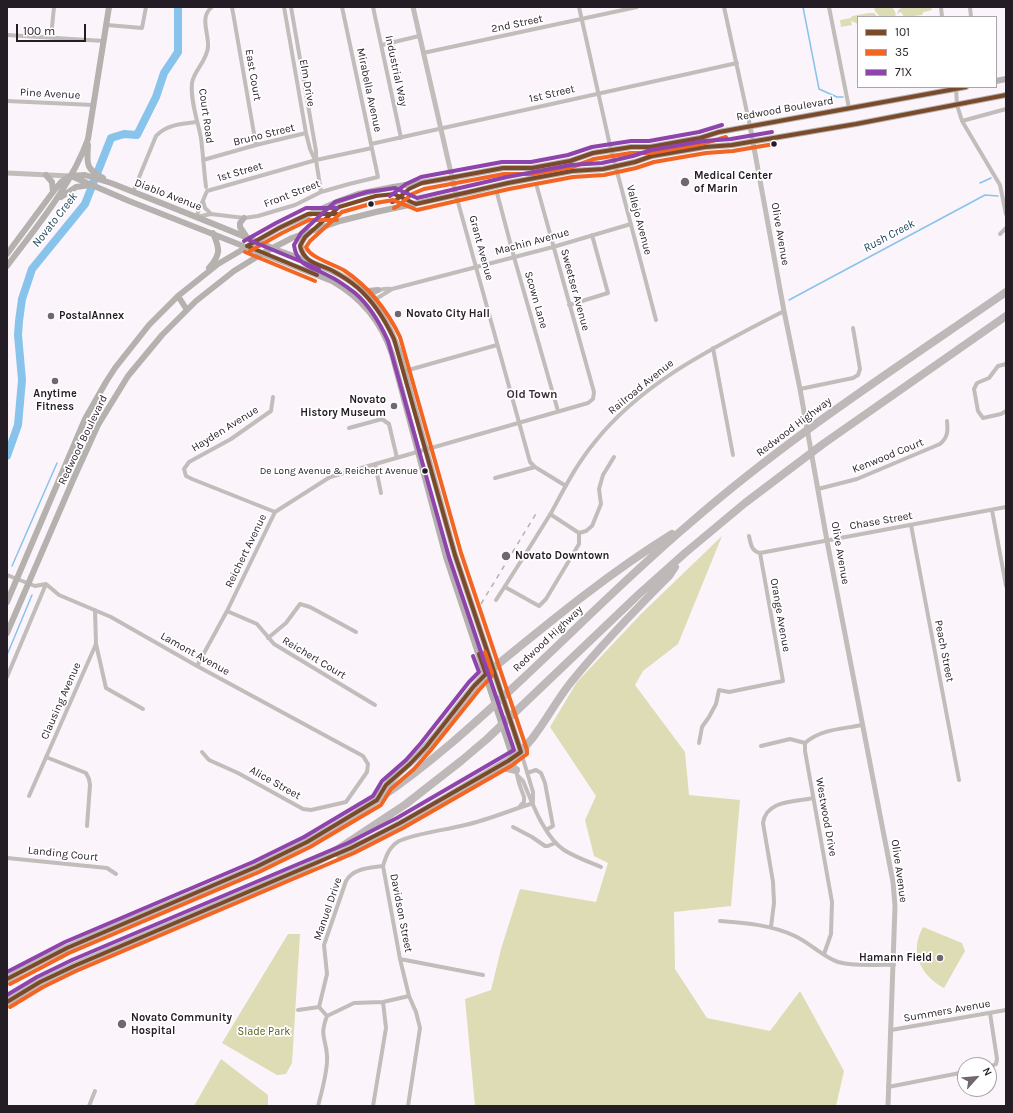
<!DOCTYPE html>
<html>
<head>
<meta charset="utf-8">
<style>
	body { margin:0 }
	#map { position:relative; width:1013px; height:1113px; overflow:hidden; background:#fcf4fb; font-family:Karla,sans-serif }
	canvas { display:block }
	.frame { position:absolute; inset:0; border:8px solid #251d25; pointer-events:none }
	.legend { position:absolute; left:857px; top:16px; width:140px; height:72px; box-sizing:border-box; background:#fff; border:1px solid #a8a5a8; margin:0; padding:5px 7px; list-style:none; font-size:12px; color:#251d25 }
	.legend li { display:flex; align-items:center; gap:8px; height:20px }
	.legend b { width:20px; border:1px solid #a8a5a8 }
	.north { position:absolute; left:957px; top:1057px; width:40px; height:40px; box-sizing:border-box; background:#fff; border:1px solid #a8a5a8; border-radius:50%; rotate:63deg; font-size:11px; font-weight:700; line-height:16px; text-align:center; color:#251d25 }
	.north::after { content:''; display:block; margin:auto; width:14px; height:18px; background:#706870; clip-path:polygon(50% 0,100% 100%,50% 72%,0 100%) }
	.scale { position:absolute; left:16px; top:24px; width:70px; height:18px; box-sizing:border-box; border:2px solid #251d25; border-top:0; padding-left:5px; font-size:12px; line-height:14px; white-space:nowrap; color:#251d25; -webkit-text-stroke:3px #fff; paint-order:stroke }
</style>
</head>
<body>
<div id="map">
<canvas width="1013" height="1113"></canvas>
<div class="frame"></div>
<ul class="legend">
<li><b style="height:5px;background:#7a4b2a"></b>101</li>
<li><b style="height:5px;background:#f26522"></b>35</li>
<li><b style="height:5px;background:#8e44ad"></b>71X</li>
</ul>
<div class="north">N</div>
<div class="scale">100 m</div>
</div>
<script>
const ctx = document.querySelector('canvas').getContext('2d');
ctx.lineJoin = 'round';
function fillPath(path, color) { ctx.fillStyle = color; ctx.fill(path, 'evenodd'); }
function stroke(path, color, width, dash) { ctx.strokeStyle = color; ctx.lineWidth = width; ctx.lineCap = dash ? 'butt' : 'round'; ctx.setLineDash(dash || []); ctx.stroke(path); }
function drawText(font, color, halo, rows, align = 'center') {
  ctx.font = font + ' Karla,sans-serif'; ctx.lineWidth = 3.5; ctx.setLineDash([]); ctx.textBaseline = 'middle'; ctx.strokeStyle = halo; ctx.fillStyle = color; for (const [text, x, y, turn = 0] of rows) {
    ctx.save(); ctx.translate(x, y); ctx.rotate((+turn || 0) * Math.PI / 180); ctx.textAlign = isNaN(turn) ? turn : align; if (halo) ctx.strokeText(text, 0, 0); ctx.fillText(text, 0, 0); ctx.restore();
  }
}
const green = new Path2D(`
	M874,7H892C894,10 897,13 895,17H880L875,11Z
	M905,7H931L932,10L924,12V11L922,15L904,17L901,12L897,14L899,9Z
	M869,13H874L878,17H858V24L851,21L852,25L841,27L840,20L851,18L852,16Z
	M722,536L678,644L643,671L635,685L685,752L689,795L740,800L731,906L674,912L675,969L707,1018L770,1031L800,991L844,1071L836,1106H475L465,999L491,990L501,949L520,889L596,902L608,863L594,856L585,820L596,796L550,727L577,682L641,614Z
	M923,927L962,943L965,951L944,988C920,975 909,952 923,927Z
	M288,934H300L292,1063L286,1074L277,1075L222,1043Z
	M221,1059L268,1095V1106H194Z`);
const stream = new Path2D(`
	M803,7L819,89L837,97H843
	M980,183L991,178
	M789,300L985,195L998,196
	M12,566L57,463
	M7,655L32,595`);
const river = new Path2D(`
	M7,456L18,425L22,380L18,335L19,321L22,299L32,269L85,204L111,138L124,134L137,135L156,97L164,73L178,52V7`);
const minor = new Path2D(`
	M232,7L256,145
	M284,7L306,133L310,149L315,160
	M291,7L316,151V160L321,192
	M373,7L401,138
	M579,7L609,141L656,320
	M724,7L750,126
	M829,7L849,108
	M941,7L942,17
	M970,7L971,17
	M107,25L142,28L146,7
	M7,35L104,41
	M51,37L54,7
	M382,45L419,36
	M423,53L637,7
	M956,88L957,105L962,121L1000,185L1006,214
	M7,101L93,105
	M962,121L1006,109
	M371,144L737,63
	M203,160L256,145L306,133
	M206,187C204,171 203,154 201,138C198,122 190,100 192,83C194,70 207,61 208,47C209,33 199,17 212,7
	M133,192L156,136C167,124 183,124 197,122
	M497,193L514,257L558,411
	M456,195L530,462L535,467L566,486
	M203,201L205,208L211,214
	M196,217L211,214L244,218L258,216L295,205L321,192L349,184L378,177L342,7
	M196,217L207,191L316,160L372,148
	M1000,234L1006,228
	M371,300L376,299L392,289L553,247L631,224
	M371,300C373,290 382,288 392,289
	M569,305L608,293L592,235
	M713,348L733,455
	M1006,364L998,366L989,378L977,383L974,389L978,411L983,418L1001,414L1006,411
	M405,371L497,345
	M800,389L853,378L858,375L860,369L853,328
	M273,397L271,411L231,439L189,462L184,469L186,476L192,479L275,512
	M349,428L382,419L389,424L397,458
	M375,464L381,493
	M495,478L535,467
	M818,489L857,479L940,444C948,437 948,431 947,421
	M992,510L1006,586
	M550,514L579,533
	M911,525L959,780
	M579,533L586,531L592,526L601,504L599,489L603,475L614,457
	M749,536C751,544 751,551 760,553
	M760,553L1006,507
	M7,575L35,586L46,584L59,595L111,617L197,666L363,756L368,764L367,772L346,802L311,810L303,809L238,773L209,760L202,752
	M505,587L539,606L546,599L579,544V533
	M496,600C515,571 533,542 551,513C564,489 576,465 594,443C643,381 715,347 784,311
	M227,611L257,624L274,644L375,705
	M268,638L286,623L300,604L310,607L356,632
	M96,644L106,688L143,709
	M197,666L227,611L275,512L330,477L588,403L593,399L594,392L537,187
	M7,677L46,584
	M699,743L702,727L709,717L716,704L719,690L729,692L783,681L760,553
	M761,746L790,739L805,743
	M521,752L533,792V801
	M46,757L86,773L89,779L90,785L87,826
	M513,758L519,783L524,797V802L520,806
	M527,773L536,770L541,773L545,783L553,826L546,830
	M517,775L523,781C532,802 544,837 564,850C575,857 589,862 601,867
	M29,796L96,644L95,610
	M513,827L532,837L545,846H548L555,843
	M7,858L107,868L116,874
	M720,921C746,923 772,925 795,936C810,943 823,957 838,962C855,967 876,964 894,965
	M771,927L774,903L773,882L763,823C766,800 795,802 813,798
	M824,954L831,934L832,902L805,751V743C820,729 843,729 862,725
	M400,959L483,975
	M298,1010L319,1007
	M327,1016L319,1007L327,974L324,945L346,881C353,868 370,868 383,866
	M891,1030L1006,1010
	M989,1067L996,1064L997,1059L990,1013
	M888,1087L965,1072
	M89,1106L95,1091
	M318,1106C321,1095 328,1068 327,1056C326,1037 319,1037 327,1016L354,1003L383,1002L409,996
	M373,1106L386,1028L383,1002
	M408,1106L420,1028L416,1012L409,996L400,959L383,866C386,856 389,847 399,841C417,833 446,830 465,825C488,820 511,810 533,803`);
const tertiary = new Path2D(`
	M413,7L456,195
	M750,126L784,311L800,389L827,541L893,882L895,906L888,1106
	M7,173L70,176`);
const secondary = new Path2D(`
	M996,81L1006,79
	M88,145C87,163 85,169 103,178
	M46,175L52,182L53,192
	M70,176L85,175L111,183C166,205 222,227 277,250C305,261 335,268 359,288C378,306 391,327 399,352L455,555L521,752
	M71,176L129,201L332,281C362,298 381,321 392,354L446,557L513,758
	M61,197L76,187L90,185
	M244,218L240,223V227L246,236
	M7,254L53,192L61,182L70,176
	M308,261C298,248 298,243 310,232
	M7,266C37,226 71,186 88,139L109,7
	M209,268C221,254 220,249 213,233
	M360,289L368,291L378,290
	M178,296L187,310
	M7,602L85,419L106,382L115,368L149,325L178,296L218,264L279,228L339,201L358,194L393,187L451,178L503,168H532L570,161L593,153L631,147H650L700,138L719,132L966,87
	M7,633L73,480L98,425L128,376L162,335L196,301L234,271L263,253L292,238L340,221L376,212L475,191L508,183L572,171L603,169L635,162L652,156L705,147L732,145L856,124L1006,95`);
const motorway = new Path2D(`
	M497,768L503,767L516,770
	M379,797C390,777 410,764 425,748C447,724 464,696 486,674C546,625 606,575 672,534
	M339,854C398,829 453,793 508,761C536,744 551,706 572,681C602,644 636,609 669,576L675,567
	M7,979C77,939 152,913 225,881C278,858 329,832 377,800C428,766 473,725 518,683C575,630 630,574 689,524C787,438 899,366 1006,292
	M7,1002L40,982L74,966L307,867L329,855L406,804L461,761L487,739L638,595L685,553L745,503L823,444L1006,316`);
const rail = new Path2D(`
	M481,604L537,512`);
const bus1 = new Path2D(`
	M392,202L395,201L409,189L422,183L503,168H532L570,161L593,153L631,147H650L700,138L719,132L966,87
	M247,246L317,275
	M247,246L279,228L308,214H337
	M7,979L67,948L256,867L307,842L377,800L386,785L410,764L426,747L474,686L486,674L479,654
	M7,1002L40,982L74,966L351,848L400,823L508,761L521,752L455,555L394,339C385,320 374,302 358,288C351,282 342,276 333,271C319,264 304,263 300,246L305,237L339,207L376,196L394,194L416,204L508,183L572,171L603,169L635,162L652,156L705,147L732,145L856,124L1006,95`);
const bus2 = new Path2D(`
	M394,208L398,206L412,194L424,189L504,174H533L572,167L594,159L631,153H651L701,144L726,137
	M250,251L282,233L309,220H337
	M245,252L315,281
	M10,984L69,953L259,872L310,847L381,805L391,789L414,769L430,751L479,690L491,677L492,673L485,652
	M10,1007L43,987L76,971L354,853L403,828L511,766L527,754V750L461,553L400,337C387,310 370,288 345,271C334,264 310,258 306,247L310,241L342,212L370,204L393,200L417,210L509,189L573,177L604,175L636,168L654,162L706,153L733,151L774,144`);
const bus3 = new Path2D(`
	M390,196L406,184L421,177L502,162H531L568,155L592,147L631,141H649L699,132L722,125
	M249,240L319,269
	M244,241L276,223L306,208H337
	M7,972L65,942L253,862L304,837L373,796L382,781L406,760L421,743L469,682L479,672L473,656
	M7,995L37,977L72,960L348,843L397,818L514,750L449,557L388,341C380,323 370,306 355,293C347,287 338,280 329,276C313,267 297,267 294,245L301,233L335,202L367,192L395,188L417,198L507,177L571,165L602,163L633,156L651,150L704,141L731,139L772,132`);
const markers = [
	[774,144,3.5,"#251d25"],
	[685,182,5,"#706870"],
	[371,204,3.5,"#251d25"],
	[398,314,4,"#706870"],
	[51,316,4,"#706870"],
	[55,381,4,"#706870"],
	[394,406,4,"#706870"],
	[425,471,3.5,"#251d25"],
	[506,556,5,"#706870"],
	[940,958,4,"#706870"],
	[122,1024,5,"#706870"]
];
const busNames = [
	["De Long Avenue & Reichert Avenue",418,471]
];
const streetNames = [
	["2nd Street",517,24,-12],
	["Industrial Way",396,71,78],
	["East Court",253,75,80],
	["Elm Drive",307,83,80],
	["Mirabella Avenue",369,90,78],
	["Pine Avenue",50,94,3],
	["1st Street",552,94,-13],
	["Redwood Boulevard",785,109,-10],
	["Court Road",206,116,82],
	["Bruno Street",264,135,-14],
	["1st Street",240,172,-16],
	["Front Street",292,194,-21],
	["Diablo Avenue",168,195,21],
	["Vallejo Avenue",639,220,75],
	["Olive Avenue",780,234,80],
	["Machin Avenue",532,242,-15],
	["Grant Avenue",481,248,75],
	["Sweetser Avenue",575,290,75],
	["Scown Lane",536,300,74],
	["Railroad Avenue",641,387,-39],
	["Redwood Highway",794,427,-37],
	["Hayden Avenue",225,429,-32],
	["Redwood Boulevard",83,440,-64],
	["Kenwood Court",888,456,-22],
	["Chase Street",881,521,-10],
	["Reichert Avenue",246,551,-64],
	["Olive Avenue",840,553,80],
	["Orange Avenue",780,615,80],
	["Redwood Highway",548,639,-43],
	["Peach Street",944,651,79],
	["Lamont Avenue",195,654,29],
	["Reichert Court",314,658,31],
	["Clausing Avenue",61,701,-66],
	["Alice Street",275,783,29],
	["Westwood Drive",826,817,80],
	["Landing Court",63,854,6],
	["Olive Avenue",899,871,82],
	["Manuel Drive",328,909,-71],
	["Davidson Street",401,913,79],
	["Summers Avenue",947,1011,-10]
];
const poiNames = [
	["Medical Center",694,176],
	["of Marin",694,189],
	["Novato City Hall",406,314],
	["PostalAnnex",59,316],
	["Anytime",55,394,"center"],
	["Fitness",55,407,"center"],
	["Novato",386,400,"right"],
	["History Museum",386,413,"right"],
	["Novato Downtown",515,556],
	["Hamann Field",932,958,"right"],
	["Novato Community",131,1018],
	["Hospital",131,1031]
];
const parkNames = [
	["Slade Park",264,1032]
];
const waterNames = [
	["Novato Creek",55,220,-52],
	["Rush Creek",889,236,-28]
];
const neighbourhoodNames = [
	["Old Town",532,395]
];
fillPath(green, '#dddcb5');
stroke(stream, '#87c3eb', 1.5);
stroke(river, '#87c3eb', 8);
stroke(minor, '#c0bdba', 4);
stroke(tertiary, '#c0bdba', 5);
stroke(secondary, '#b5b1ae', 6);
stroke(motorway, '#bfb8b9', 8);
stroke(rail, '#b4b0b0', 1.5, [5, 5]);
stroke(bus1, '#7a4b2a', 4);
stroke(bus2, '#f26522', 4);
stroke(bus3, '#8e44ad', 4);
for (const [x, y, r, color] of markers) { const dot = new Path2D(); dot.arc(x, y, r, 0, 2 * Math.PI); ctx.fillStyle = color; ctx.fill(dot); stroke(dot, '#fff', 1.5); }
drawText('10px', '#251d25', '#fff', busNames, 'right');
drawText('11px', '#251d25', '#fff', streetNames);
drawText('bold 11px', '#251d25', '#fff', poiNames, 'left');
drawText('11px', '#575a17', '#fff', parkNames);
drawText('italic 12px', '#21475e', '#fff', waterNames);
drawText('bold 12px', '#3f2d3f', '#fff', neighbourhoodNames);
</script>
</body>
</html>
